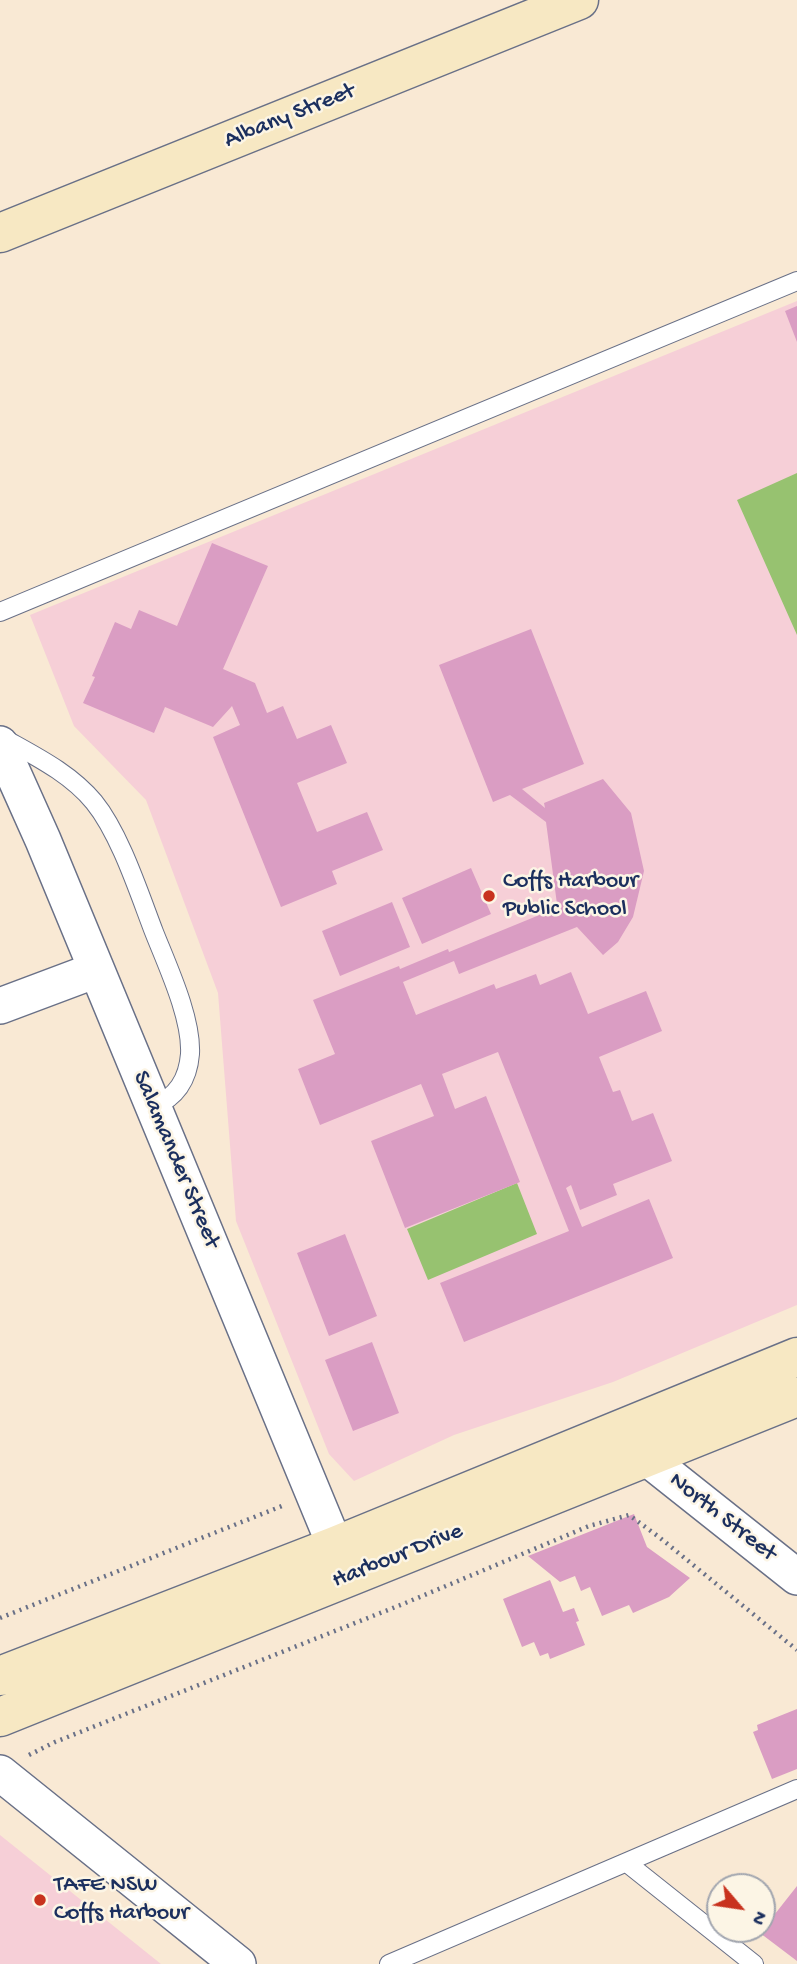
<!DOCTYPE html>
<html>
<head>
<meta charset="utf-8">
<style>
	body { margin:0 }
	#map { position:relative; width:797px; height:1964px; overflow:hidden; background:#f9e9d4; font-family:"Gochi Hand",sans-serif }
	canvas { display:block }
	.north { position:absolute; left:706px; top:1873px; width:70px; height:70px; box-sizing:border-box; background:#fcf5e5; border:2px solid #a2a6af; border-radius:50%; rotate:119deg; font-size:19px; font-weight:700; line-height:28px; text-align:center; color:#1b2f5e }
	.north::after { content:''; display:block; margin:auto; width:24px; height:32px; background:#c8321e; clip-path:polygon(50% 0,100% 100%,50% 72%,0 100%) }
</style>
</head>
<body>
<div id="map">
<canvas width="797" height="1964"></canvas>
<div class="north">N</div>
</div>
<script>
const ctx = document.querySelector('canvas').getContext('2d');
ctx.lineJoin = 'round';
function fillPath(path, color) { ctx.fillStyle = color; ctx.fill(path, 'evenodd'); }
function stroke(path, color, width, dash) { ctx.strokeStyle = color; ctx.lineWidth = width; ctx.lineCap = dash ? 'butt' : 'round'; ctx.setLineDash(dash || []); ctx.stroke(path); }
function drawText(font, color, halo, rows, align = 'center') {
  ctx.font = font + ' "Gochi Hand",sans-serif'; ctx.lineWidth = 5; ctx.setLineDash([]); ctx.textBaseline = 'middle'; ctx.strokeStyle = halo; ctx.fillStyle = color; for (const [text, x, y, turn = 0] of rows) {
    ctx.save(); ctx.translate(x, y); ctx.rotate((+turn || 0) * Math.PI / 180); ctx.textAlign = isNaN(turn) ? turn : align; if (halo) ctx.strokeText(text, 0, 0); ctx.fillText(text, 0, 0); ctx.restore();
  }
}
const built = new Path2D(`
	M797,301V1305L613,1382L454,1435L354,1481L329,1454L236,1221L218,993L146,800L74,726L30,615Z
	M0,1835L161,1964H0Z`);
const green = new Path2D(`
	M797,473V635L737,500Z
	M517,1183L537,1234L428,1280L407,1229Z`);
const building = new Path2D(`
	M797,306V342L785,311Z
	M212,543L268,566L223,669L255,683L267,713L283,706L297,739L331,725L347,763L297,783L317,832L367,812L383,850L332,871L337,884L281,907L213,737L240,725L232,706L213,727L165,707L154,733L83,703L95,677L92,676L115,622L131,629L139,610L177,626Z
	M531,629L584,764L522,789L545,808L544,803L603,779L631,813L644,871L633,917L618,942L603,955L577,927L459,974L454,961L403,982L416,1015L494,984L496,989L536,974L540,985L571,972L588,1014L646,991L662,1031L599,1057L613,1092L620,1090L632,1121L653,1113L672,1161L613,1184L617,1195L580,1210L571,1185L566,1188L582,1227L649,1199L673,1258L464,1342L440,1283L569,1231L498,1052L442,1074L455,1109L486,1096L520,1182L405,1228L371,1141L434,1116L421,1084L320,1125L298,1069L335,1054L313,1000L399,966L400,969L448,949L449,952L559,907L557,904L546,822L510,795L493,802L439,665Z
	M471,868L491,914L422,944L402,898Z
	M392,902L410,947L340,976L322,931Z
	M345,1234L377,1316L329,1336L297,1253Z
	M372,1342L399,1413L353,1431L325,1360Z
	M634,1514L647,1547L690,1578L669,1597L633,1613L629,1605L602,1616L590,1587L581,1591L575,1576L560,1582L528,1556Z
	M550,1580L563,1612L574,1608L579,1621L576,1622L585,1645L550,1659L548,1653L540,1656L534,1642L522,1647L503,1599Z
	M797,1709V1769L772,1779L753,1732L758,1730L757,1725Z
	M797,1886V1961L760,1933Z`);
const path = new Path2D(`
	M0,1618L282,1506
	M29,1755L55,1742L403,1604L589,1526L629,1515L659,1537L797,1650`);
const lane = new Path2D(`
	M0,612L797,281
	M3,738C35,756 70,773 94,802C120,834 139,893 154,932C167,965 192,1018 190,1054C188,1079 177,1097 153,1107
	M627,1863L754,1964
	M389,1964L797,1789`);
const street = new Path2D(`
	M0,744L43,840L345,1570
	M0,1006L96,970
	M647,1458L797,1577
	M0,1773L238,1964`);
const secondary = new Path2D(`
	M0,233L579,0
	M0,1676L335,1546L797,1357
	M0,1717L797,1397`);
const markers = [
	[489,896,7,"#c8321e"],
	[40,1900,7,"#c8321e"]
];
const streetNames = [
	["Albany Street",290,117,-22],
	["Salamander Street",175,1160,67],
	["North Street",722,1518,38],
	["Harbour Drive",398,1557,-22]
];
const poiNames = [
	["Coffs Harbour",503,882],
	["Public School",503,910],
	["TAFE NSW",54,1886],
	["Coffs Harbour",54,1914]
];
fillPath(built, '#f6cfd7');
fillPath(green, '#97c270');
fillPath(building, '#da9dc3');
stroke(lane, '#697087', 20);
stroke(street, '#697087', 38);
stroke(secondary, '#697087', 41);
stroke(path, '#697087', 4.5, [2, 5]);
stroke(lane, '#fff', 18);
stroke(street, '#fff', 35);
stroke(secondary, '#f7e8c3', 38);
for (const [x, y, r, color] of markers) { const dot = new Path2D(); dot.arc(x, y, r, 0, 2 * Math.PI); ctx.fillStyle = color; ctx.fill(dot); stroke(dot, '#fcf5e5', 2.5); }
drawText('24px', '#1b2f5e', '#fcf5e5', streetNames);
drawText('24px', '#1b2f5e', '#fcf5e5', poiNames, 'left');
</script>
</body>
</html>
